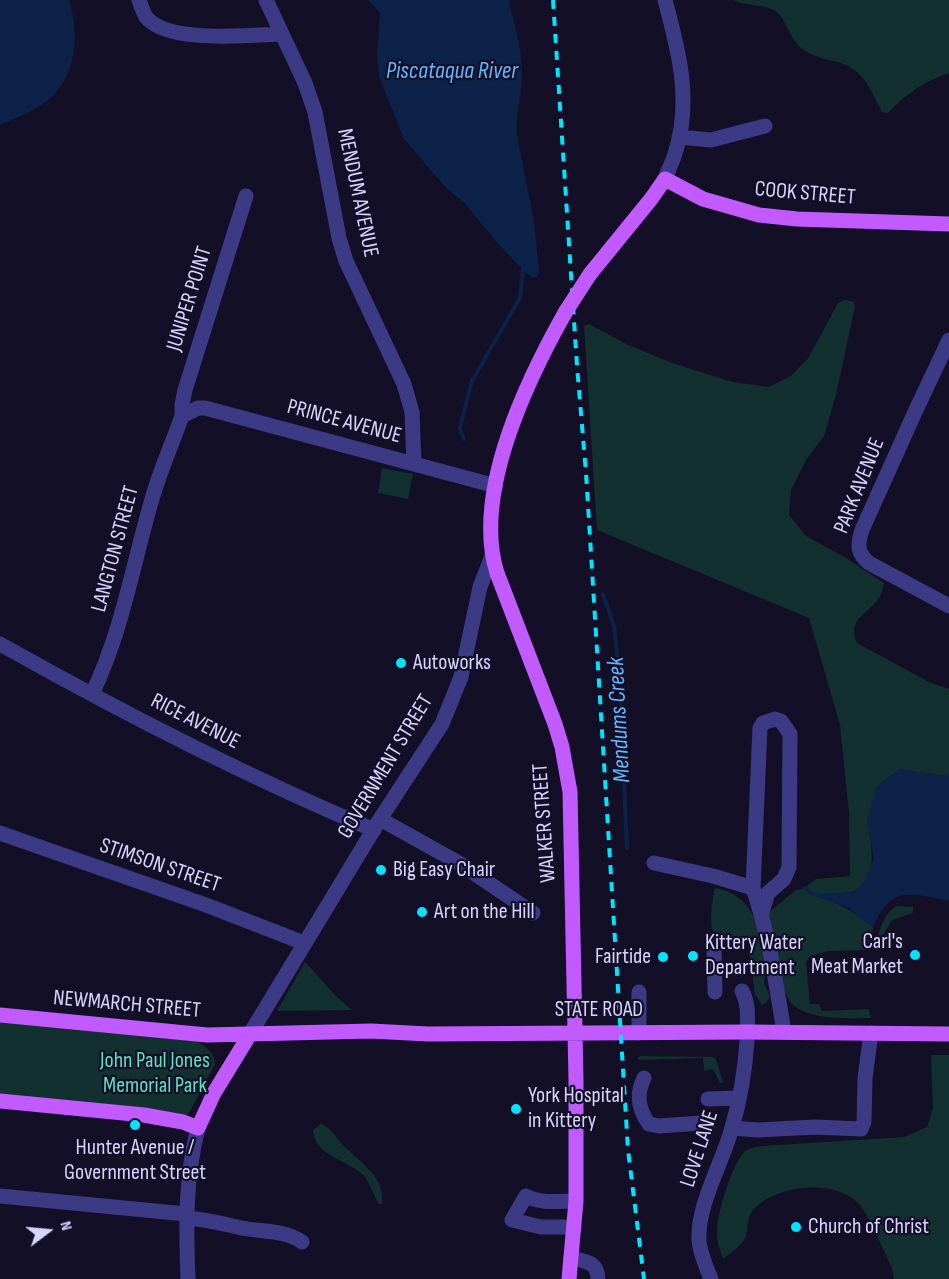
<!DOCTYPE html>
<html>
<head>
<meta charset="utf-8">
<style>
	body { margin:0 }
	#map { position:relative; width:949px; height:1279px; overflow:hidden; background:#130f26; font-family:"Sofia Sans Condensed",sans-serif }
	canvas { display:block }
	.north { position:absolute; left:18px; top:1201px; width:60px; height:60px; -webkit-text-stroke:4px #130f26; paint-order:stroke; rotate:74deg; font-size:16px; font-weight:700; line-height:24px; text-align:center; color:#d9d4ff }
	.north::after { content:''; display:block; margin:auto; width:21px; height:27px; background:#d9d4ff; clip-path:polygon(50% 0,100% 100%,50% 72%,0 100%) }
</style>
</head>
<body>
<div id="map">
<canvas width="949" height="1279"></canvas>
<div class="north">N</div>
</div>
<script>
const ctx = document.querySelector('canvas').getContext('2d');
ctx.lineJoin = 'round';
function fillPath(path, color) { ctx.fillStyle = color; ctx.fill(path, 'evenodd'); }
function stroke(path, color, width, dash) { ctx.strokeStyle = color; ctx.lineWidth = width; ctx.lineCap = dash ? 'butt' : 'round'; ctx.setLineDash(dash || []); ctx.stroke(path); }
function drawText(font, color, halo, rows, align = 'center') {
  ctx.font = font + ' "Sofia Sans Condensed",sans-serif'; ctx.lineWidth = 4.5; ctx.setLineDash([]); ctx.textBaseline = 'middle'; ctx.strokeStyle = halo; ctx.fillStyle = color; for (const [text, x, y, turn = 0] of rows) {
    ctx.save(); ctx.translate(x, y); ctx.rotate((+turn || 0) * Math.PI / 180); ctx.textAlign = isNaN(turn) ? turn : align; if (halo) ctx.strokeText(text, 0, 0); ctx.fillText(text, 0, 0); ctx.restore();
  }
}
const green = new Path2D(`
	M734,0H949V73C924,81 906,94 888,113L882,112C868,86 865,69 834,61C824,59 812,56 804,50C790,41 787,21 778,13C767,3 747,7 734,0Z
	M846,300L854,302L855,306L836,395L824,436L806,460L791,490L789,515L806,536L846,558L884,583C880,615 844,612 857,643L929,682L949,689V817L867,822C871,843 880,878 854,891C849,894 830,893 821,895V898C842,904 857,913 873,928L870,950L828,951L810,956L806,962L810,1004H819L822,1011L869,1009L871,1018C846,1018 810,1021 791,1003C781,993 771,930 768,913L796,890L803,889L816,879L850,876L849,813L840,725L809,618L597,530L584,326L589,324L628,345L675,364L733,382L769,387L791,376L809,357L838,303Z
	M382,468L413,474L408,499L378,493Z
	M716,888C760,897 761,939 767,975L765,976L764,983L770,997L767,1002L762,1005L755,994L747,936L718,940C707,926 712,907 714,890Z
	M897,906L913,907V913L892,920L882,937L879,948L873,949L875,947C879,933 883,913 897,906Z
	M305,962L337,997L352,1010L277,1011Z
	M0,1020L194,1040C204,1045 215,1052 215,1064L188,1115L0,1094Z
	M931,1055H949V1279H894L892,1268C884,1252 869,1215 858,1203C834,1178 775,1185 753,1210C747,1217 748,1228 746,1236C743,1245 730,1253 723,1259C721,1251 717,1244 717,1236C715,1218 732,1165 744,1152C749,1148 755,1147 761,1146L904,1137L927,1127L933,1107Z
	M641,1056L713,1057L716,1060L723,1082L720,1083L713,1069L704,1071L703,1058L638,1060V1057Z
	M321,1124C330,1127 335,1136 341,1143C358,1162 385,1174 382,1204H379C373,1195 370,1182 363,1175C347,1159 314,1156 313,1130Z`);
const water = new Path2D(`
	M0,0H69C81,39 76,85 38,107C26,115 13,119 0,125Z
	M368,0H509C514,23 521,46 522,70C523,92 515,113 517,135L534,221L539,272L537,277L533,278L524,271L497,243L465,203L447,189L404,139L379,77L377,56L380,13Z
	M899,769L949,776V901C911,893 889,885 873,928L849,908L821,898L822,894L854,892L866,879L874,858L867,822L876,787Z`);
const stream = new Path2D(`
	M464,439L460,429L461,423L472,381L520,298L523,269
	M603,594L614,626L619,671L627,848
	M805,888L813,894L826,897`);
const minor = new Path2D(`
	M139,0C141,6 143,12 146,17C167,44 250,35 282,34L266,0
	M282,34L305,83L315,112L339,238L346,261L404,384L412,412L414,464
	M679,137L711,140L765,126
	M665,179C668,171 672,163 675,154C692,101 679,52 665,0
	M949,340L915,412L862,530C857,545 857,553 869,563L949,606
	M182,416L198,408H205L496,486
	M0,644C121,712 245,776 374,830
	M92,694C122,632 133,564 152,499C160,471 172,444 182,416V405L185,390L246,196
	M380,819L459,863L533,913
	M0,833L206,905L304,943
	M654,863L713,876L753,888
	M762,912L768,893L784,879L789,867L790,734L781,721L775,719L763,723L760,728L753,888C769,935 776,983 784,1032
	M714,948L715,992
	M639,992V1033
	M250,1034L380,819L442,724L461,677L480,587L492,556
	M644,1078C636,1095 638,1109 649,1124L659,1126L702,1123
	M708,1099L739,1098
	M732,1128L758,1130L815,1127L861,1129L864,1122L865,1078L871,1033
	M0,1196L186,1214
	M186,1218C206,1219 223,1224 242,1228C262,1232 286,1230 302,1242
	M574,1227H541L512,1220L526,1196C541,1204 558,1201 576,1201
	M571,1258C585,1261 598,1262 598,1279
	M188,1279C186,1228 185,1178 198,1128
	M711,1279C706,1267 700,1253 699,1240C697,1206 722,1163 731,1131C740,1101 745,1071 747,1041C747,1025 750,1005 742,991`);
const major = new Path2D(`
	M590,274L651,199L665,179L703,199L759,215L797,219L949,224
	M566,311C527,380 472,494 497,573L555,724L562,747L570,792L576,1080V1201L569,1279
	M0,1015L207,1035L371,1031L428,1034L747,1032L949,1034
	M0,1101L144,1115L183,1122L198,1128L214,1093L250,1034`);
const rail = new Path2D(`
	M553,0L577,366L586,473L628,1150L644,1279`);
const majorBridge = new Path2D(`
	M566,311L590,274`);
const markers = [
	[401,663,6,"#00e5ff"],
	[381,870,6,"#00e5ff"],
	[422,912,6,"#00e5ff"],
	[915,955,6,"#00e5ff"],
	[693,956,6,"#00e5ff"],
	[663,957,6,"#00e5ff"],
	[516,1109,6,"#00e5ff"],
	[135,1125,6,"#00e5ff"],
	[796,1227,6,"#00e5ff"]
];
const streetNames = [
	["MENDUM AVENUE",357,193,78],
	["COOK STREET",805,194,5],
	["JUNIPER POINT",190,299,-73],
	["PRINCE AVENUE",344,422,15],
	["PARK AVENUE",860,486,-68],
	["LANGTON STREET",116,549,-75],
	["RICE AVENUE",195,722,27],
	["GOVERNMENT STREET",386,767,-59],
	["WALKER STREET",545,823,-94],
	["STIMSON STREET",160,866,19],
	["NEWMARCH STREET",127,1005,5],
	["STATE ROAD",599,1010],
	["LOVE LANE",700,1149,-72]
];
const poiNames = [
	["Autoworks",413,663],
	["Big Easy Chair",393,870],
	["Art on the Hill",434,912],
	["Carl's",903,942,"right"],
	["Meat Market",903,967,"right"],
	["Kittery Water",705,943],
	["Department",705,968],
	["Fairtide",651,957,"right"],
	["York Hospital",528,1096],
	["in Kittery",528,1121],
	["Hunter Avenue /",135,1148,"center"],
	["Government Street",135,1173,"center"],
	["Church of Christ",808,1227]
];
const parkNames = [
	["John Paul Jones",155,1061],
	["Memorial Park",155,1086]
];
const waterNames = [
	["Piscataqua River",452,72],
	["Mendums Creek",620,720,-93]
];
fillPath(green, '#12302f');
fillPath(water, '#0c2248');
stroke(stream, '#0c2248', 4);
stroke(minor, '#3d3a85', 15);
stroke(major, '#c25bff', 15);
stroke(rail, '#00e5ff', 4, [9, 8]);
stroke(majorBridge, '#c25bff', 15);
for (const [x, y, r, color] of markers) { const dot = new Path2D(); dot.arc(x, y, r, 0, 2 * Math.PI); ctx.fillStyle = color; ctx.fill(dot); stroke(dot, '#130f26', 2); }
drawText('22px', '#d9d4ff', '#130f26', streetNames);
drawText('22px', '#d9d4ff', '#130f26', poiNames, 'left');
drawText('22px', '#5fe0c0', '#130f26', parkNames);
drawText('italic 24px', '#62b6ff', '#130f26', waterNames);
</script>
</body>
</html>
